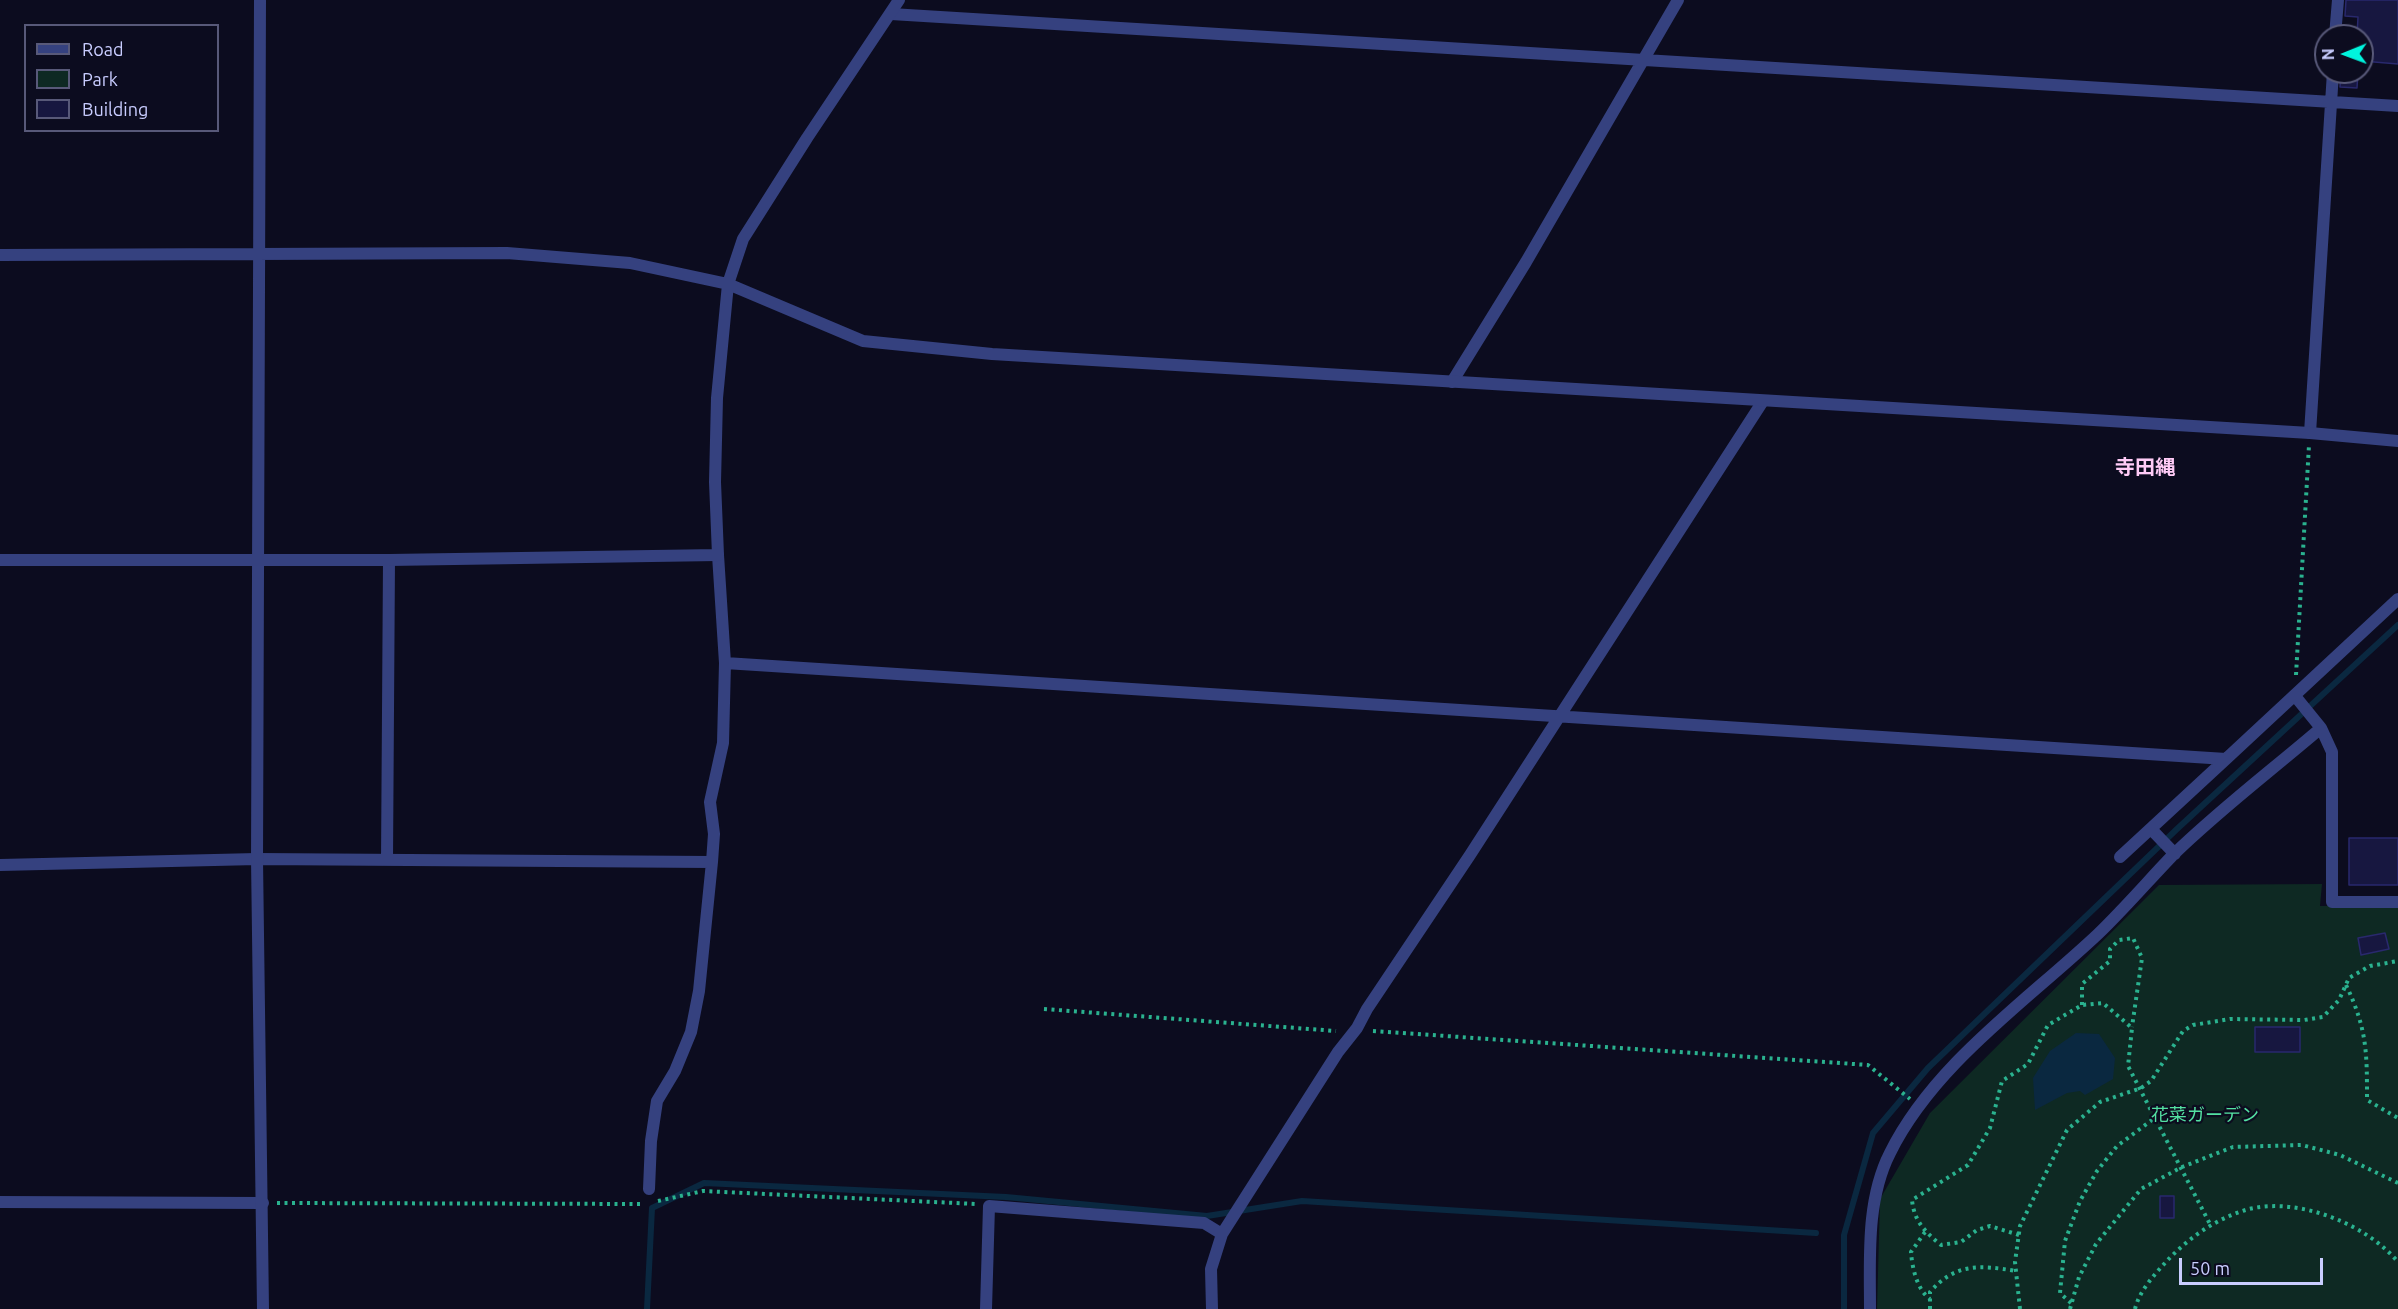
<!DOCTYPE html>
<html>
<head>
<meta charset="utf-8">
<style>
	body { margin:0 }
	#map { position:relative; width:2398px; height:1309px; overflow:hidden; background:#0c0c1f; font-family:Ubuntu,sans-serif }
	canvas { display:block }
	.legend { position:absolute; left:24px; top:24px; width:195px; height:108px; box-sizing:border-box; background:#0c0c1f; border:2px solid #585979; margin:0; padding:8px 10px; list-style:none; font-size:18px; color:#c9cdff }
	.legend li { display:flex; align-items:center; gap:12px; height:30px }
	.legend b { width:30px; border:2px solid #585979 }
	.north { position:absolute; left:2314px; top:24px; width:60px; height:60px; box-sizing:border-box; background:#0c0c1f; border:2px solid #585979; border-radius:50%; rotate:269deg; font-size:16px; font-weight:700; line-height:24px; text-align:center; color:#c9cdff }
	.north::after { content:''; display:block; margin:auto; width:21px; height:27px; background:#00f4dd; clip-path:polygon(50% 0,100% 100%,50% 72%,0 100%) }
	.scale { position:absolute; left:2179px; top:1258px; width:144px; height:27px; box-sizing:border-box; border:3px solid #c9cdff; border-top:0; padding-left:8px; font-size:18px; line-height:21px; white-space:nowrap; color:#c9cdff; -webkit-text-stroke:4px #0c0c1f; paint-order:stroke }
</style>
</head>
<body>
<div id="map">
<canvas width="2398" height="1309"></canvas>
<ul class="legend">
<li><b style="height:8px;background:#35417f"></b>Road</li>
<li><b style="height:16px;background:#0e2923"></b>Park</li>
<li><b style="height:16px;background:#171740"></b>Building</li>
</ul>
<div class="north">N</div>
<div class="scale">50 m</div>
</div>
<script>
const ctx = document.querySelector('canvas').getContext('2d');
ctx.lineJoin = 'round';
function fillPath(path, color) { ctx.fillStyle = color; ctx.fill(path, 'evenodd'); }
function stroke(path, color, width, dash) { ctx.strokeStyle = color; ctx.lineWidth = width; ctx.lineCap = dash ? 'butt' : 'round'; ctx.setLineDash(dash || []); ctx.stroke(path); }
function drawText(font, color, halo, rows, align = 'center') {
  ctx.font = font + ' Ubuntu,"Noto Sans JP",sans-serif'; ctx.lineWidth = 4.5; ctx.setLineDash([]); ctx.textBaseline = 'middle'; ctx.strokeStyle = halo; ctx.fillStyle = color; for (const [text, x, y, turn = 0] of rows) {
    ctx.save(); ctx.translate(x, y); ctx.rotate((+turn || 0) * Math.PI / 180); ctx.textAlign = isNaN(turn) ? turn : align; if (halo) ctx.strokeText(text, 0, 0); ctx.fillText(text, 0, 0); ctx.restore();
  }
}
const green = new Path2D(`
	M2322,884L2320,906H2398V1309H1877L1880,1199L1930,1113L2159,885Z`);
const water = new Path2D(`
	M2076,1033L2099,1034L2115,1058L2113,1079L2085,1095L2080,1091L2067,1093L2035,1110L2033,1078L2050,1051Z`);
const stream = new Path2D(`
	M647,1309L652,1208L704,1183L1006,1197L1207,1216L1302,1201L1816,1233
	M1844,1309V1235L1873,1133L1928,1068L2177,829L2398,625`);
const building = new Path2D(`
	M2346,0H2398V64L2362,61V36H2357L2358,17L2345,16Z
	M2341,72H2358L2357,88L2340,87Z
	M2349,838H2398V885H2349Z
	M2385,933L2389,949L2361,955L2358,938Z
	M2255,1027H2300V1052H2255Z
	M2160,1196H2174V1218H2160Z`);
const path = new Path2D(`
	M2296,675L2309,445
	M2346,985C2367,1029 2367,1052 2367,1100L2398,1118
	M2082,1005V984L2110,961V949L2119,940L2133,938L2142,958L2132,1027
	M1044,1009L1336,1031
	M1373,1031L1868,1065L1910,1099
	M658,1201L703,1191L976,1204
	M277,1203L644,1204
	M1925,1232L1911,1252C1912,1267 1917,1290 1930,1299
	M2019,1235L1990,1226L1977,1230L1961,1242L1941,1245C1925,1232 1914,1221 1912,1200L1968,1165L1990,1128L2002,1081L2028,1064L2048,1025L2082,1005L2103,1003L2132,1028L2128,1066L2211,1226
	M2071,1303L2060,1293L2065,1241L2080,1201L2097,1171L2117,1146L2156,1117
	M1930,1309V1292C1955,1263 1980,1265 2016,1271
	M2020,1309L2015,1262L2020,1226L2067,1130L2100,1102L2141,1088L2151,1081L2183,1031L2193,1025L2230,1019L2304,1020L2323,1017L2339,1000L2349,978L2370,966L2398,961
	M2070,1309L2079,1277L2096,1244L2141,1189L2182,1167L2233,1147L2302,1145L2340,1155L2398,1183
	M2135,1309C2139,1292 2153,1276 2165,1263C2187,1239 2216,1218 2249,1209C2299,1197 2366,1224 2398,1262`);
const minor = new Path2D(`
	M891,14L2398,106
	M2335,36L2338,0
	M1452,382L1526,262L1678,0
	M2310,433L2333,72
	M725,663L2226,759L2398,599
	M2321,728L2332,752V902H2398
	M2151,829L2175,854
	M2120,857L2226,759
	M387,860L389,560
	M0,865L257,859L712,862L714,834L710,802L723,743L725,663L718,555
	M649,1189L651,1141L657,1101L675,1071L691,1032L699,991L712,862
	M0,1202L263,1203
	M986,1309L989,1206L1204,1223L1222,1234
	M1212,1309L1211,1269L1222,1234L1338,1052L1357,1028L1367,1009L1470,855L1763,401
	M1870,1309C1870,1258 1866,1200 1890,1153C1934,1064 2027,1001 2098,934C2124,909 2148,881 2173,855C2219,810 2272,770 2321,728L2295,696`);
const tertiary = new Path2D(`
	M260,0L257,859L263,1309
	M0,255L507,253L630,263L728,284L863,341L992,354L2310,433L2398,441
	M0,560H389L718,555L715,482L717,398L728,284L743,239L807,138L899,0`);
const parkNames = [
	["花菜ガーデン",2205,1115]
];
const neighbourhoodNames = [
	["寺田縄",2145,467]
];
fillPath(green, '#0e2923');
fillPath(water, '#0a2840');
stroke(stream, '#0a2840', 6);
fillPath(building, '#171740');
stroke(building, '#29296d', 1.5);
stroke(path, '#2ab28f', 4, [3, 4.5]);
stroke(minor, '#35417f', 12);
stroke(tertiary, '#35417f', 12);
drawText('18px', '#53e1a2', '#0c0c1f', parkNames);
drawText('bold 20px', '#ffcbf6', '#0c0c1f', neighbourhoodNames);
</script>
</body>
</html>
